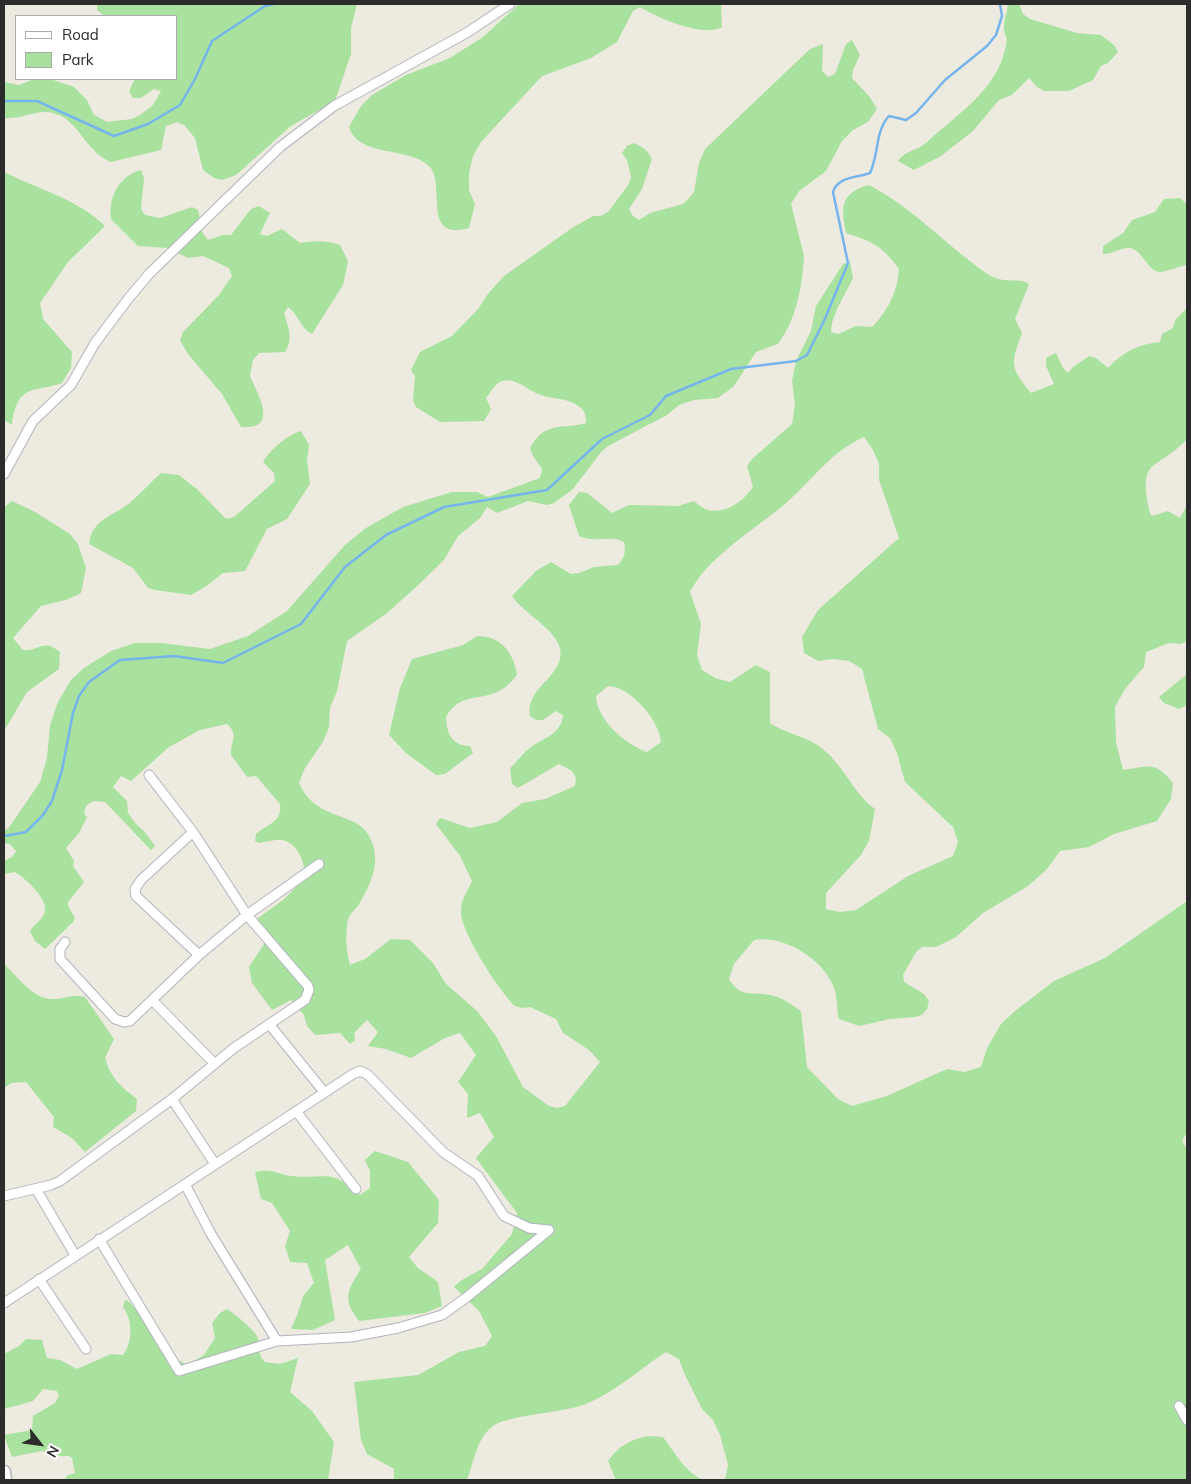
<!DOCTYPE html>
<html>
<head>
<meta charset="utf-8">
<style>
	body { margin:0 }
	#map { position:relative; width:1191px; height:1484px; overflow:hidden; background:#edeadf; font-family:Mulish,sans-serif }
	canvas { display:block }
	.frame { position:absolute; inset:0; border:5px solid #2c2c2c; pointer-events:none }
	.legend { position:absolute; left:15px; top:15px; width:162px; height:65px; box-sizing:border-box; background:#fff; border:1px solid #ababab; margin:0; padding:6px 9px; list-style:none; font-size:15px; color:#2c2c2c }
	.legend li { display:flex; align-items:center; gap:10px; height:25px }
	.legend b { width:25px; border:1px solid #ababab }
	.north { position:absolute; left:15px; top:1419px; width:50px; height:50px; -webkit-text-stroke:4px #fff; paint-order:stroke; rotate:120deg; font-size:14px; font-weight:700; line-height:20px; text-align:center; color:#2c2c2c }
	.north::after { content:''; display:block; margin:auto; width:18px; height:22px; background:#2c2c2c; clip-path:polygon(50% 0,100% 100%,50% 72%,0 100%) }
</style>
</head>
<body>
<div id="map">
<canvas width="1191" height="1484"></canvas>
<div class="frame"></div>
<ul class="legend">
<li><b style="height:6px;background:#fff"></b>Road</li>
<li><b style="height:14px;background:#a8e29e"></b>Park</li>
</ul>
<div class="north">N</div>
</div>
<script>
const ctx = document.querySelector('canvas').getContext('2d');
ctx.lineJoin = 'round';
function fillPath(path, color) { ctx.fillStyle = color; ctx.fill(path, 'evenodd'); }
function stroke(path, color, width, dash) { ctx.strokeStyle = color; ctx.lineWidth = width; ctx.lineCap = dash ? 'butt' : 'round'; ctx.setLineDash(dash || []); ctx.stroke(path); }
const green = new Path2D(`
	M97,4H357L351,28V54L335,101L291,126L236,175L222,180L214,178L203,170L195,138L184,125L177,122L166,126L161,150L111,162C84,151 79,119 53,113C36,109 21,120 4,118V82L19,85L34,79H50L74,87L87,100L94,115L107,122L132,119L140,115L153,105L161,91L154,89L141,98H133L129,91L135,79H176V16H105L97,10Z
	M519,4H721L722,27C703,38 658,18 640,7L633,11L617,42L591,58L542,76L481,142L473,156L469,173V190L475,204L469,228C420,242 447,183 429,166C408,146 359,158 349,127L361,106L372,95L406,75L450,58L483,37Z
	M1008,4H1019L1023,14L1030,19L1077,33L1101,35L1115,46L1118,52L1108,63L1101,66L1093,80L1069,91H1044L1037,87L1029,78L1012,95L999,100L973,131L941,156L914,170L898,161C905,150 917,151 926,143C957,114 998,90 1006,45C1008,38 1005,36 1004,30C1003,23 1007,12 1008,4Z
	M852,40L860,55L853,70L852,78L869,96L877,109L868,122L853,130L842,141L826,171L799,191L791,204L804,256C802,287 797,318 778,344L756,352L734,386L718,398L694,400L679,405L667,415L608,446L602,451L573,489L554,503L547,505L528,501L497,513L487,507L480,518L458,536L444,560L414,589L387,613L347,641L337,691L330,708L329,727L323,742L305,768L299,783C317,824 359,809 371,840C381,862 371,884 359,904C356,909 349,914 348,920C345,936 346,949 350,965L365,959L391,939L410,940L433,963L446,984L477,1011L496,1036L523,1087L549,1106L557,1108L565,1106L600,1062L589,1050L563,1033L556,1019L530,1007L522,1008L515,1006C500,992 459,930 461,910C461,900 468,890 472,881L460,856L436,824L440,818L470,828L497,822L522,803L545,799L575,786L576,778L572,771L559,764L518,788L512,784L510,768C517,762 523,753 530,748C544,737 561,735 563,715L556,711L543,720H536L530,716C525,691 555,680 560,659C567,634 524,615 512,596L536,571L551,562L571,574L579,573L594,567L618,565C625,557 626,552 624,542C610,535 594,543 579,536L569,505L579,492L587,493L612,513L629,505L678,506L694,501C698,504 703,509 708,510C727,514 743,501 753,487L747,466L752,459L792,424L795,405L792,381L796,361L811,331L816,306L843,264L850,262L853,278L837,309L832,323L831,332L838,334L856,326L872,327C888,310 897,294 899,269C882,246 874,242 846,233C841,207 840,193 869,185C913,208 946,245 986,273C1005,286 1017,276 1029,284L1015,319L1022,333C1010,365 1010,367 1031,393L1054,384L1046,366V358L1056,353L1063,368L1068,373L1073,367L1089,356L1096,358L1108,368C1123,352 1138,344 1160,342L1162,334L1173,328L1175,320L1187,308V439C1157,472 1137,455 1150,513L1152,516L1168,511L1180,518L1187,505V641L1181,644L1169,643L1146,652L1144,667L1125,689L1115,707L1116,742L1123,770C1149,767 1154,760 1173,783L1171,799L1157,821L1114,834L1089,847L1060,851L1047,869L1028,886L983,913L956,937L936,947H922L916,952L903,975L904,982L924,994L929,1001L927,1009L922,1015L915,1017L890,1019L859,1026L839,1019C836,1009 838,995 833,985C821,958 784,935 754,940L734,964L729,979C741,999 752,991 770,995C782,997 792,1005 801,1011L807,1067L838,1099L852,1106L887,1096L940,1072L948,1069L964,1072L981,1067L987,1048L1001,1024L1015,1011L1054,981L1105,958L1187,901V1132L1182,1141L1187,1149V1480H725L728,1465L720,1435L713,1420L702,1409L684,1373L679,1359L666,1352C640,1369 615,1392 586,1404C563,1413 507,1415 493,1426C476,1439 474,1462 467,1480H394V1469L367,1454L361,1440L354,1382L418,1375L459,1352L485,1346L492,1336L479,1311L454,1287L460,1281L482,1269L512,1234L517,1213L476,1158L494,1137L480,1113L467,1118L468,1094L458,1082L476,1055L460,1033L445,1038L411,1058L386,1049L368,1046L378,1032L367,1020L354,1033L355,1040L350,1044L340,1033L315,1035L307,1026L304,1015L291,1000L272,1010L252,983L249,967L264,944L257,919L284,899L305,878C305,864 299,843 282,840C276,839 266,842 259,843L255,841L256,834C266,825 283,822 280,804L256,776L247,777L231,755C230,741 240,736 227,724L200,730L169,747L131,781L121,776L113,787L127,801L128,813L135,823L144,831L155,846L151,850L105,802L93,801L86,806L84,814L87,817L79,833L66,848L74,861L73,866L84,882L68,902V906L75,918L73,922L45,949L35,941L30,931C33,925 40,922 43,916C53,902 25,878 15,872L4,874V861L12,857L16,851L10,844L4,843V830L8,829L40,782L47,758L50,725L58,702L71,680L84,668L111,651L135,643H161L210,649L248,636L287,611L345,545L366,528L403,507L452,492H477L488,497L540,478L542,469L533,456L530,448C545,420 562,430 586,423C586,418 586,413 582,409C570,397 553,400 538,394C528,390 515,377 502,381C495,383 491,392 486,398L491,409L484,421L440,422L416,407L413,400L415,376L411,370L420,352L452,336L478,309L487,295L504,276L572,228L593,216H601L608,212L629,184L631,177L627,160L622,153L627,146L634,143C643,147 648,150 652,159L642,189L629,209L633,216L639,220L650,213L683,204L689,198L694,192L699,163L705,149L810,49L823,44L822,71L828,77L835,74L846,44ZM864,437L873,450L879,464V480L899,538L818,610L802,637L804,653L818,661L833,659L849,661L862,669L878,729L890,738L897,753L905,782L953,827L958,842L953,856L908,876L856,910L840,912L826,909V893L861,855L869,841L875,809C854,794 845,768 825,751C809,736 788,735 770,723V672L756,665L730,682L715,678L702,670L697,655L701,624L690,592C709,555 755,530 786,503C814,479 829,453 864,437ZM608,686C630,686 660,721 661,742L647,752C626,745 597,720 596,696Z
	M141,170L144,178L141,209L145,215L160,218L192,207L198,210L203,234L208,240L223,235H231L251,209L259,206L270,213L260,234L267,236L282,229L300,243C314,241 326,240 340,245L348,261L343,285L312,334C300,328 299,315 288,307L284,313C288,327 294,338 285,352L259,353L253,360L250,376C258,395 280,430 241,427L222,394L188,354L180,340L183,332L219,295L232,276L229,268L203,256L188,258L167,248L138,246L111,219C108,197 119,176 141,170Z
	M4,172C37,189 78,199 105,226L68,262L40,303L43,319L72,352L71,368L62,383C33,393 17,383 12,425L4,420Z
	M1180,198L1187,204V265C1179,266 1167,272 1160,272C1148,272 1143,250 1130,248C1120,247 1113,254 1103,254V246L1123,233L1132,220L1155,212L1164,199Z
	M301,431L309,445L307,461L310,484L287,519L267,529L245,571L223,573L205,587L191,595L155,590L148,588L133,568L89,544C92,518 115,516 132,501C142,492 151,482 161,473L179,475L198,490L226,519L234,517L275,481L274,473L263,462C270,450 287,435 301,431Z
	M12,501L35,512L70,534L78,544L86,568L81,593L66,600L41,606L13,638L23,650C40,651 43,638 60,652L59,669L27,692L4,731V507Z
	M477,636C501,636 514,653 517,675C512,681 506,688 499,691C479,701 459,693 446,717C447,734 451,745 470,746L473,753L445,774L436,775L406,753L389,735L400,688L412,659L463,645Z
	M1187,674V705L1179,709L1164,703L1159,697Z
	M4,964C17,976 32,998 51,999C65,1000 69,993 85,997L114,1039L105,1058C110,1077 121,1087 137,1099L136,1111L85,1152L72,1138L53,1127L54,1117L26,1082L11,1083L4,1088Z
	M375,1151L408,1162L439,1200L438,1223L409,1257L418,1268L438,1282L442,1306L425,1313L359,1321C342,1299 347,1291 361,1269L348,1245L325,1260L335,1320L313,1330L291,1329L298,1313L303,1296L314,1283L307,1263L290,1262L285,1246L290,1231L272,1203L261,1199L255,1172C272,1168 277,1174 292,1176C328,1180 329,1167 360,1195L370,1188V1171L365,1160Z
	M125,1300L128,1301L160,1335L177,1359L187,1365L204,1355L215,1338L212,1323L220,1313L227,1309C233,1312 254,1330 257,1336C262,1347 256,1353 265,1362L280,1364L298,1358L290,1392L312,1411L334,1442L328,1480H64L68,1475L75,1473L72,1458L69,1456H54L42,1451L12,1457L4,1435L32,1430L33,1416L55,1403L59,1396L57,1391L43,1389L33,1401L4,1409V1354L19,1346L26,1339L42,1340L47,1358L60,1360L77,1369L111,1354L123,1355C133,1342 133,1320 123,1307Z
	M648,1436L663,1437C676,1454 683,1470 703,1480H616L608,1461C619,1446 629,1440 648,1436Z`);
const stream = new Path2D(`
	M4,101H37L114,136L148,124L180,105L195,79L212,41L265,6L274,4
	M4,836L26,832L43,815L52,801L62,770L73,713L79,696L89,682L120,660L174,656L223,663L301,624L345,567L386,535L444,507L547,490L602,439L650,415L666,396L731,369L796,361L807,355L824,321L848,263L833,192C838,176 857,178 870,173C879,154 875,131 889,116L906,120L916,113L945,80L987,46L996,35L1002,16L1000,4`);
const street = new Path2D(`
	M4,474L33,421L71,385L95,343L128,299L149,274L280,147L334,106L468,32L510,4
	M193,832L141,880L135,889L136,896L199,955
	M65,942L60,949V959L115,1019L124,1022L130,1021L199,955L247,915L319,864
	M152,1000L215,1064
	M269,1024L324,1092
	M172,1099L215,1164
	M296,1111L356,1189
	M185,1184L211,1234L277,1341
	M36,1189L75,1255
	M4,1196L51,1185L60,1181L172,1099L234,1048L305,1000L309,990L308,986L247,915L193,832L149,775
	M99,1239L179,1371L277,1341L351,1337L398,1328L442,1315L467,1297L549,1230
	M39,1279L86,1349
	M4,1303L353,1074L360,1071L367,1074L443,1152L478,1176L504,1216L529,1228L549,1230
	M1179,1406L1187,1420`);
const secondary = new Path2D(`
	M4,1472L5,1480`);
fillPath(green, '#a8e29e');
stroke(stream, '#76b5ec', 2.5);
stroke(street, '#b3b3bf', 11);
stroke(secondary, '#b3b3bf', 15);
stroke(street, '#fff', 9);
stroke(secondary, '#fff', 12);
</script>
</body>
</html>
